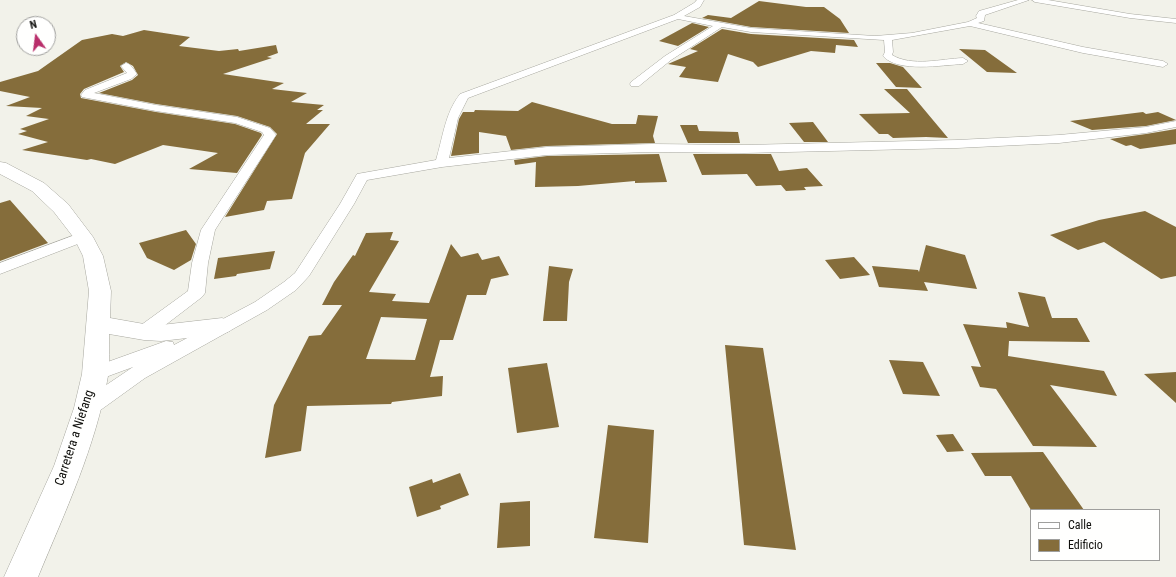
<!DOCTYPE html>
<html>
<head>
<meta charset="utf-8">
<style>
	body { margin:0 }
	#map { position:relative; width:1176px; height:577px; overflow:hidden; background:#f2f2ea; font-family:"Roboto Condensed",sans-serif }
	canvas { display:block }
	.legend { position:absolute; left:1030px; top:509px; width:130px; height:52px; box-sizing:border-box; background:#fffffe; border:1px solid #9f9f9d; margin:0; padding:5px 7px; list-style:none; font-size:12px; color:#0f0f0c }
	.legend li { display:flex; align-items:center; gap:8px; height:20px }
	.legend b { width:20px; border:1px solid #9f9f9d }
	.north { position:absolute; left:16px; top:16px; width:40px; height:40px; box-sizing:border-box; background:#fffffe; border:1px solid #9f9f9d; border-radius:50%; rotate:346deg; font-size:11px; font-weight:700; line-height:16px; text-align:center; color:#0f0f0c }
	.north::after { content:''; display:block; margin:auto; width:14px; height:18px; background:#b92f6b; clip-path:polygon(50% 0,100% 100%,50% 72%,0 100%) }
</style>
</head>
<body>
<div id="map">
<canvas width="1176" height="577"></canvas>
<ul class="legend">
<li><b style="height:5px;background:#fff"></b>Calle</li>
<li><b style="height:11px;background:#856d3b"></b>Edificio</li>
</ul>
<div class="north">N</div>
</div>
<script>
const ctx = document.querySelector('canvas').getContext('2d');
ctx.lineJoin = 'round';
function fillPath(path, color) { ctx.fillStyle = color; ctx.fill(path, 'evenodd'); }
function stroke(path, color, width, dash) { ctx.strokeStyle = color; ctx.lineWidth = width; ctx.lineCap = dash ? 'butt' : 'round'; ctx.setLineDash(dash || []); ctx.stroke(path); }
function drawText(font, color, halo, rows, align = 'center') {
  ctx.font = font + ' "Roboto Condensed",sans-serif'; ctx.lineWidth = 3; ctx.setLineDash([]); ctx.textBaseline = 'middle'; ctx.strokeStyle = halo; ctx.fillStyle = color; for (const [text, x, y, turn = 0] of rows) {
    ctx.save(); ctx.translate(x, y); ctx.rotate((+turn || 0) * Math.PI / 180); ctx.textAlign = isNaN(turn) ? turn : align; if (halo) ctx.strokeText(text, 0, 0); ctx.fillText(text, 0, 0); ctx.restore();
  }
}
const building = new Path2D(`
	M759,1L806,7H824L840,19L849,33L751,27L702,18L708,15L731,18Z
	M692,23L709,27L678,46L659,41Z
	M722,29L751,34L854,40L858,47L836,45L835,53L811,51L758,67L753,62L728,54L718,82L679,77L686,67L668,64L698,51L690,49Z
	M144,30L190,37L179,46L219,51L238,49L239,51L276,45L278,53L267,57L272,58L223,74L284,83L272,89L307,93L291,102L324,105L317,110H323L306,124H330L305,153L292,199L267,201L264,210L225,217L277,134L270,127L237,116L156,104L99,93L132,80L138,75L133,66L126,62L120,66L124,72L84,89L80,94L81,98L156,112L235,124L261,133L262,135L237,173L189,169L218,153L163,145L115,164L91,159L87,160L22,150L48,142L18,134L27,131L20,129L49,119L26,116L42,108L6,106L30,97L0,91V82L38,71L82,40L112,34L123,36Z
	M959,49L985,50L1017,73L987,72Z
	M876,63H890L903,67L922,88L896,87Z
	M884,89H907L948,138L926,137L893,138L888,134H879L859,114L910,113Z
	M532,102L612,124H636L638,115L658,116L653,136L655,143L547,146L511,150L506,136L479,132V153L451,156L459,119L463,112H474L475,110L518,111Z
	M1143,112L1146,114L1158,112L1176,120L1146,126L1092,130L1070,121Z
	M813,122L828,142H804L789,123Z
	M680,125H697L699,131L738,132L740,143H688Z
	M1176,129V144L1140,149L1131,145L1126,146L1110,139L1146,134Z
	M659,154L667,182L635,183V181L578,186L535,187L536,162L515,165L514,160L547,156Z
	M693,154H771L779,171L807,168L823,186L804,187L806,190L786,191L781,185L756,186L747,174L702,175Z
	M10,200L48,243L0,261V203Z
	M1145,211L1176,227V276L1161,279L1104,242L1078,250L1050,235L1099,220Z
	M186,230L196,244L191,260L174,270L147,258L139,243Z
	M393,232L390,240L399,241L369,292L396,294L392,301L429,303L451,244L461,257L478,253L482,260L499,256L509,275L491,279L486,295H467L453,340H440L430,377L443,376L442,396L392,402L391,404L307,406L301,451L265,458L274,405L309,336L321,335L342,305H322L334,282L353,255L355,256L366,233ZM381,317L427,319L415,360L366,359Z
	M926,245L965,255L977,289L924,282L928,291L879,287L872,266L918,270L919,272Z
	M275,251L270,269L237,274L236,276L214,279L218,258Z
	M854,257L870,275L840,279L825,260Z
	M549,266L573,269L569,282L567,321H543Z
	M1018,292L1045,297L1052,318H1077L1090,342L1009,341L1008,356L1104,371L1117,396L1050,385L1097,447L1033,446L996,389L980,387L971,366L981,367L963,324L1007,328L1006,322L1029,327Z
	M725,345L763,348L796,550L744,545Z
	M889,360L923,362L940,396L903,394Z
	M547,363L559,427L517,433L508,368Z
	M1176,372V403L1144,374Z
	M608,425L654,430L648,543L594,538Z
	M953,434L964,451L947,452L936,435Z
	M1043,452L1084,510H1031L1011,476H985L971,453Z
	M460,473L469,495L440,506L441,509L417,517L409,487L432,479L433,483Z
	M530,501V546L497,548L500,503Z`);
const street = new Path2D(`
	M697,0H704L700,7L684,16L751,28L875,36L912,33L968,22L977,18L976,16L979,11L1018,0H1029L985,15L984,21L978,23L1083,47L1163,61L1168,64L1163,67L1083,53L970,26L892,40L893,52L892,55C912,67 941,59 963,58L968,61L963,64C942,65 898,73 883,56L885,52L884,40L751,32L722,27L671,60L639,86H631L630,84L631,82L665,56L713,26L678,19L468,98L458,118L449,158L547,147L652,144L744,145L957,140L1059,135L1146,127L1176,121V127L1146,133L1059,143L957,148L744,153L652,152L547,155L442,167L367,180L354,204L309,276L296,290L267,310L145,378L95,414L88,416L81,414L77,408L81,402L133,367L95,381L88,379L85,374L88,369L166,341L173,342L174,345L255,302L284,282L295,273L340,204L357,174L436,160C443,137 445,113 460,94L674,15L694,3Z
	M1032,0H1048L1130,14L1176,19V23L1130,18L1035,2Z
	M126,63C131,64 134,70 137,74L131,79L94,93L156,105L237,117L270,128L276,135L215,230L208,263L205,293L202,297L151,336L144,338L137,336L135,332L137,328L188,291L192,263L201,230L264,135L262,132L235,123L156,111L82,97L81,95L85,90L127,73L121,66Z
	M83,232L88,234L91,237L88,240L0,274V263Z`);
const primary = new Path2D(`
	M0,162L6,163L44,183L68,204L93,237L103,256L111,291L110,318L144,324L161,325L222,318L230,321L234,326L230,331L222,334L161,341L144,340L109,334C109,347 110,362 108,376C96,446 65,512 38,577H4L54,466L74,408L82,374L89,291L83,256L74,238L54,212L32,191L0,174Z`);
const streetNames = [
	["Carretera a Niefang",75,438,-72]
];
fillPath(building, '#856d3b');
stroke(street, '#a7a79f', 1);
stroke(primary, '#a7a79f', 1);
fillPath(street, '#fff');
fillPath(primary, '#fff');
drawText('13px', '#0f0f0c', '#fffffe', streetNames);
</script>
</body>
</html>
